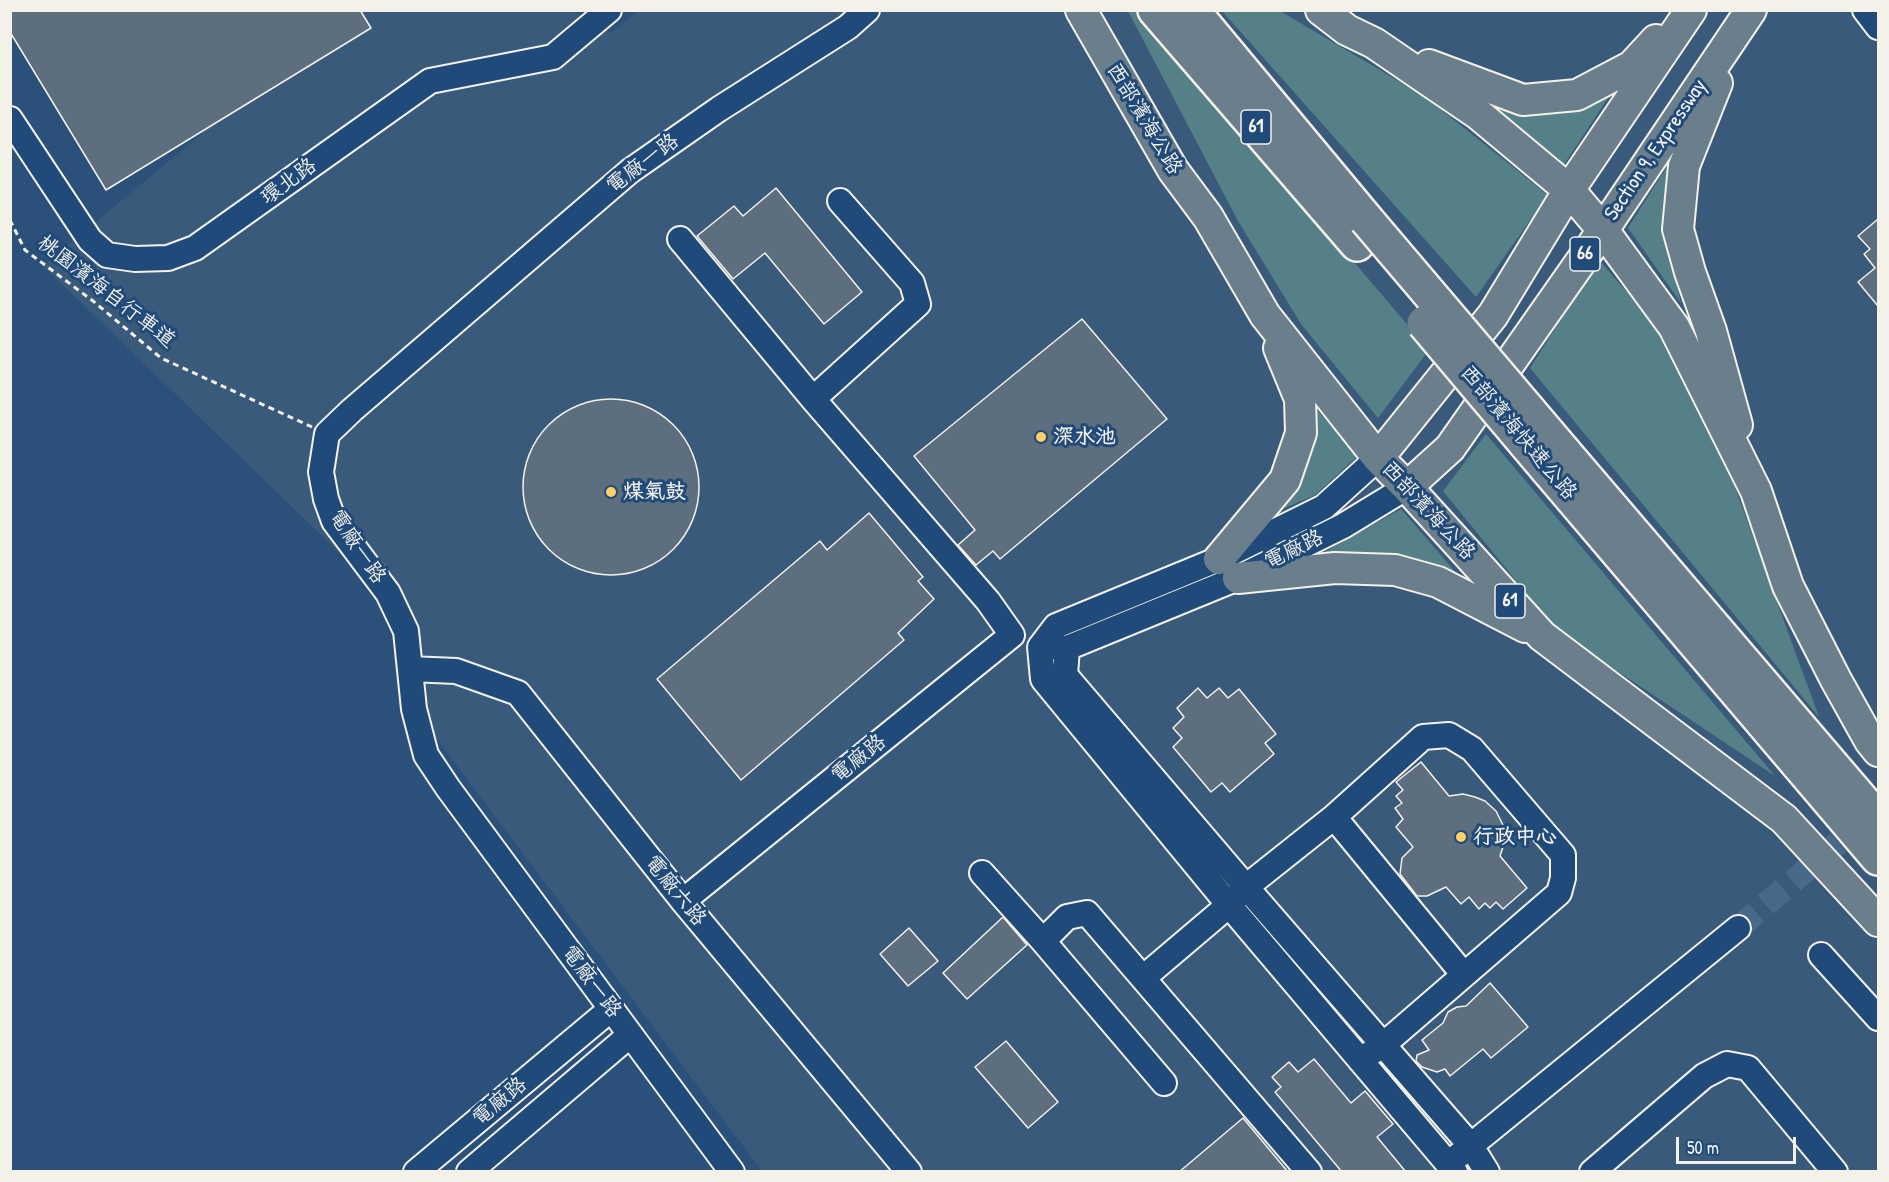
<!DOCTYPE html>
<html>
<head>
<meta charset="utf-8">
<style>
	body { margin:0 }
	#map { position:relative; width:1889px; height:1182px; overflow:hidden; background:#2b517b; font-family:"Patrick Hand",sans-serif }
	canvas { display:block }
	.frame { position:absolute; inset:0; border:12px solid #f4f1e8; pointer-events:none }
	.scale { position:absolute; left:1676px; top:1137px; width:120px; height:27px; box-sizing:border-box; border:3px solid #f4f1e8; border-top:0; padding-left:8px; font-size:18px; line-height:21px; white-space:nowrap; color:#f4f1e8; -webkit-text-stroke:4px #1f4a7a; paint-order:stroke }
</style>
</head>
<body>
<div id="map">
<canvas width="1889" height="1182"></canvas>
<div class="frame"></div>
<div class="scale">50 m</div>
</div>
<script>
const ctx = document.querySelector('canvas').getContext('2d');
ctx.lineJoin = 'round';
function fillPath(path, color) { ctx.fillStyle = color; ctx.fill(path, 'evenodd'); }
function stroke(path, color, width, dash) { ctx.strokeStyle = color; ctx.lineWidth = width; ctx.lineCap = dash ? 'butt' : 'round'; ctx.setLineDash(dash || []); ctx.stroke(path); }
function drawText(font, color, halo, rows, align = 'center') {
  ctx.font = font + ' "Patrick Hand","LXGW WenKai TC",sans-serif'; ctx.lineWidth = 6; ctx.setLineDash([]); ctx.textBaseline = 'middle'; ctx.strokeStyle = halo; ctx.fillStyle = color; for (const [text, x, y, turn = 0] of rows) {
    ctx.save(); ctx.translate(x, y); ctx.rotate((+turn || 0) * Math.PI / 180); ctx.textAlign = isNaN(turn) ? turn : align; if (halo) ctx.strokeText(text, 0, 0); ctx.fillText(text, 0, 0); ctx.restore();
  }
}
const built = new Path2D(`
	M639,10L1878,11V1171H762L421,718L411,622L43,266L349,11H573L611,33Z`);
const green = new Path2D(`
	M1128,11H1140L1429,350L1378,418L1301,324L1238,221Z
	M1222,11H1280L1424,96L1548,195L1476,297Z
	M1610,95L1563,166L1480,101L1578,105Z
	M1675,154L1670,256L1681,303L1628,228Z
	M1599,260L1659,329L1732,479L1819,717L1530,368Z
	M1305,396L1358,456L1315,495L1269,515Z
	M1486,434L1775,776L1557,631L1443,491Z
	M1401,509L1464,582L1318,556Z`);
const building = new Path2D(`
	M10,10H360L371,28L106,190L10,32Z
	M776,188L862,292L824,324L765,253L733,279L697,236L734,206L743,216Z
	M1878,219V306L1858,282L1875,268L1864,254L1870,249L1858,236Z
	M1082,319L1167,419L1000,559L993,551L976,565L958,545L975,530L914,456Z
	M523 487a88 88 0 1 1 176 0a88 88 0 1 1-176 0Z
	M869,513L923,577L918,581L934,599L898,633L904,640L741,780L657,679L820,541L827,550Z
	M1198,688L1207,698L1219,688L1228,698L1239,689L1276,734L1265,743L1274,754L1230,792L1222,783L1211,792L1173,747L1182,738L1173,728L1184,717L1177,708Z
	M1421,762L1449,796L1463,794L1475,797L1485,801L1496,811L1504,827V844L1500,856L1527,888L1503,909L1496,902L1490,908L1485,903L1479,909L1469,897L1461,904L1446,887L1427,896H1417L1400,874L1402,858L1413,847L1396,827L1403,819L1395,808L1402,803L1396,796L1403,790L1396,782Z
	M1003,917L1027,945L967,999L943,973Z
	M909,928L938,961L908,986L880,954Z
	M1490,983L1528,1027L1491,1058L1483,1049L1450,1076L1445,1069L1437,1072L1422,1067L1416,1061L1417,1055L1429,1050L1422,1040L1443,1023L1448,1012L1457,1007L1466,1006Z
	M1006,1041L1058,1102L1028,1128L975,1067Z
	M1314,1059L1351,1103L1365,1091L1393,1124L1377,1137L1406,1172H1342L1275,1092L1281,1087L1272,1077L1289,1062L1298,1072Z
	M1243,1118L1288,1172H1179Z`);
const minorTunnel = new Path2D(`
	M1738,928L1865,820`);
const path = new Path2D(`
	M10,220L25,250L93,301L161,358L312,427`);
const minor = new Path2D(`
	M1865,10L1878,27
	M10,119L90,240L107,255L135,259L168,258L195,248L430,81L553,57L609,10
	M680,239L813,399L988,601L1012,635
	M813,399L918,304L912,283L840,201
	M1378,458L1324,507L1219,559L1056,626L1040,647L1043,679L1229,905L1455,1172
	M1051,647L1067,648L1238,578L1343,526L1407,487
	M1067,648L1065,675L1246,887L1471,1146L1487,1172
	M410,669L456,671L518,693L683,901L909,1172
	M1334,817L1464,975
	M982,873L1043,941
	M683,901L1012,635
	M1821,955L1878,1018
	M1143,978L1229,905L1246,887L1334,817L1423,737L1449,735L1472,749L1563,855V878L1559,893L1383,1045L1360,1060
	M1164,1083L1043,941L1067,917L1087,913L1309,1172
	M1458,1156L1738,928
	M416,1172L611,1009
	M469,1172L630,1035
	M732,1172L448,788L426,755L414,709L406,631L388,593L334,521L326,499L321,472L327,434L352,410L630,171L719,109L848,27L867,10
	M1592,1172L1704,1076L1727,1064L1748,1068L1835,1172`);
const major = new Path2D(`
	M1081,10L1173,170L1208,217L1265,315L1378,458L1407,487L1542,636L1784,819L1878,921
	M1321,10L1347,30L1374,43L1478,114L1569,190L1603,230L1674,327L1756,491L1788,586L1836,680L1870,741L1878,751
	M1429,65L1523,100L1577,95L1632,66L1656,40
	M1717,83L1684,166L1678,229L1690,272L1711,331L1737,425
	M1378,458L1493,315L1569,190L1691,10
	M1407,487L1450,448L1603,230L1751,10
	M1219,559L1285,480L1301,433L1300,399L1279,348
	M1238,578L1335,568L1395,570L1438,582L1525,627`);
const highway = new Path2D(`
	M1155,10L1357,244
	M1192,10L1366,219
	M1564,452L1878,819
	M1548,470L1878,858`);
const highwayBridge = new Path2D(`
	M1366,219L1564,452
	M1424,323L1548,470`);
const markers = [
	[1041,437,6,"#ffd166"],
	[611,492,6,"#ffd166"],
	[1461,837,6,"#ffd166"]
];
const shields = [
	[1256,127,30],
	[1585,254,30],
	[1510,601,30]
];
const shieldNames = [
	["61",1256,127],
	["66",1585,254],
	["61",1510,601]
];
const streetNames = [
	["西部濱海公路",1144,119,59],
	["Section 9, Expressway",1656,150,-56],
	["電廠一路",643,164,-37],
	["環北路",289,182,-36],
	["桃園濱海自行車道",106,292,38],
	["西部濱海快速公路",1518,433,50],
	["西部濱海公路",1428,511,47],
	["電廠一路",357,547,56],
	["電廠路",1294,550,-26],
	["電廠路",859,759,-39],
	["電廠六路",675,891,51],
	["電廠一路",591,982,53],
	["電廠路",500,1102,-40]
];
const poiNames = [
	["深水池",1053,437],
	["煤氣鼓",623,492],
	["行政中心",1473,837]
];
fillPath(built, '#3a5a7c');
fillPath(green, '#568087');
fillPath(building, '#5d6e7e');
stroke(building, '#f4f1e8', 1.5);
stroke(minorTunnel, '#49698b', 24, [24, 12]);
stroke(minor, '#f4f1e8', 28);
stroke(major, '#f4f1e8', 34);
stroke(highway, '#f4f1e8', 38);
stroke(path, '#f4f1e8', 3, [6, 4.5]);
stroke(minor, '#1f4a7a', 24);
stroke(major, '#6b7e8b', 30);
stroke(highway, '#6b7e8b', 33);
stroke(highwayBridge, '#f4f1e8', 38, []);
stroke(highwayBridge, '#6b7e8b', 33);
for (const [x, y, r, color] of markers) { const dot = new Path2D(); dot.arc(x, y, r, 0, 2 * Math.PI); ctx.fillStyle = color; ctx.fill(dot); stroke(dot, '#1f4a7a', 2); }
for (const [x, y, w] of shields) { const box = new Path2D(); box.roundRect(x - w / 2, y - 17, w, 34, 4.5); ctx.fillStyle = '#1f4a7a'; ctx.fill(box); stroke(box, '#f4f1e8', 1.5); }
drawText('bold 20px', '#f4f1e8', null, shieldNames);
drawText('21px', '#f4f1e8', '#1f4a7a', streetNames);
drawText('bold 21px', '#f4f1e8', '#1f4a7a', poiNames, 'left');
</script>
</body>
</html>
